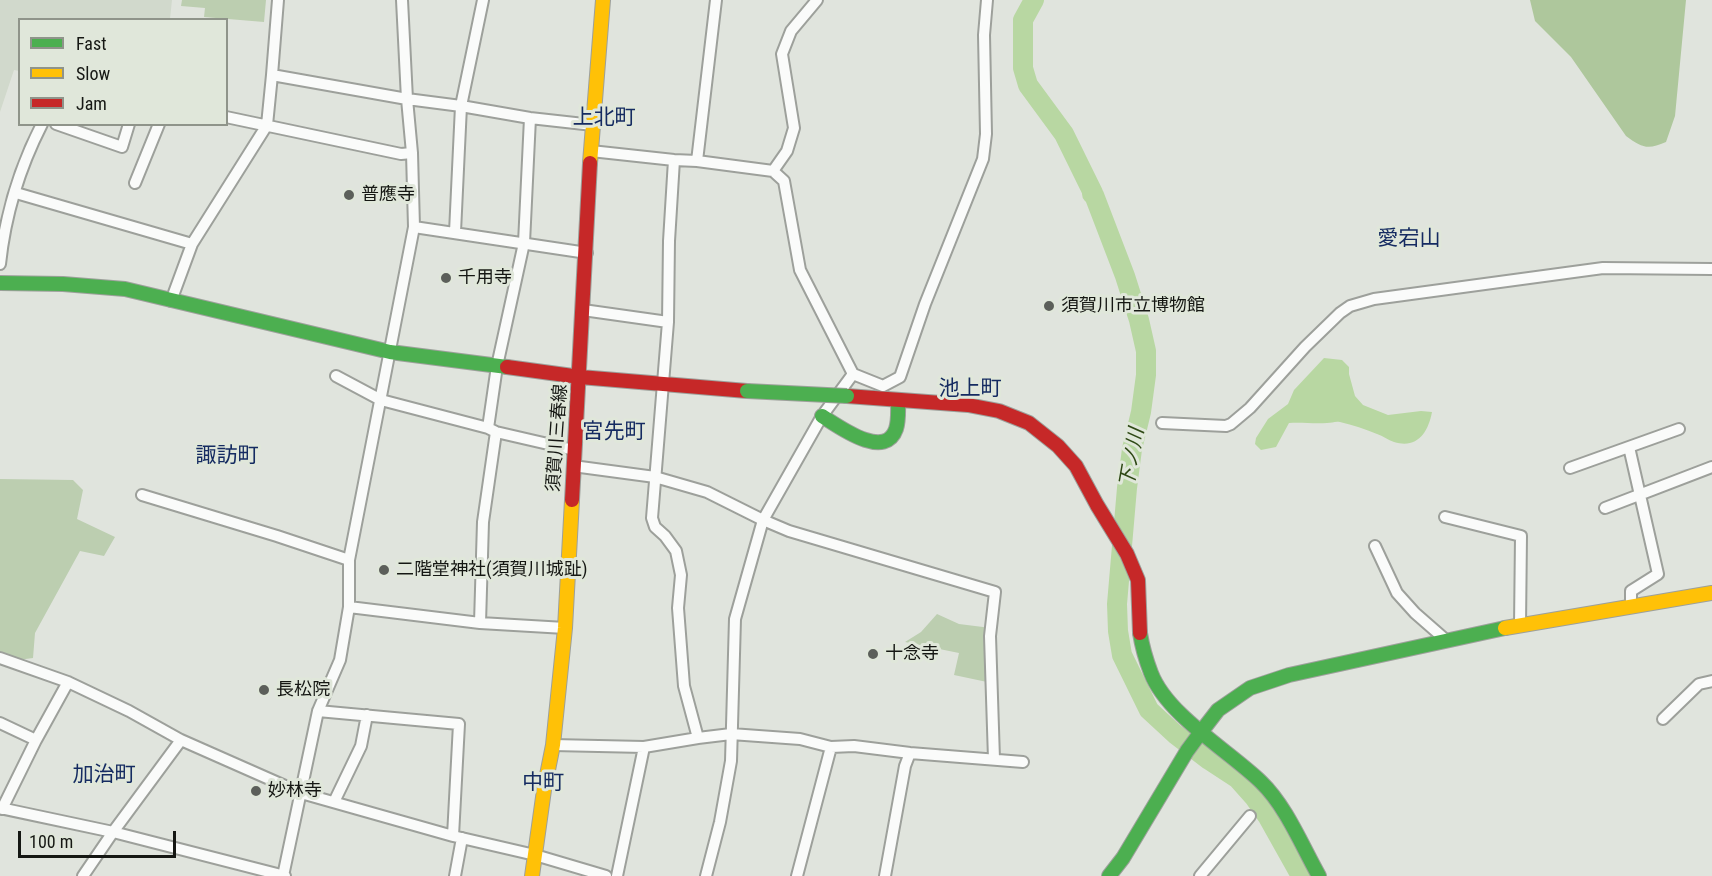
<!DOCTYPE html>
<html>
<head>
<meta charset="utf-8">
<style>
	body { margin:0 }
	#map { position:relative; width:1712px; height:876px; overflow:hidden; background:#e0e4dd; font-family:"Roboto Condensed",sans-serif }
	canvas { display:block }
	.legend { position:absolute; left:18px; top:18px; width:210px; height:108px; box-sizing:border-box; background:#e0e7da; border:2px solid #8f948a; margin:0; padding:8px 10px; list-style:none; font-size:18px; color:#151713 }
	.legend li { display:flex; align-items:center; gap:12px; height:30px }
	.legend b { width:30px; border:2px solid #8f948a }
	.scale { position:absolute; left:18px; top:831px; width:158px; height:27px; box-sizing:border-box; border:3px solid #151713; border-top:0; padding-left:8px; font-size:18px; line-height:21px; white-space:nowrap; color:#151713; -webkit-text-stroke:4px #e0e7da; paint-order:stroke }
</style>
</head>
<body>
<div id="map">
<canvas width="1712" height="876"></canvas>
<ul class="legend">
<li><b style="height:8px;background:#4caf50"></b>Fast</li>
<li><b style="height:8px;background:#ffc107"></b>Slow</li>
<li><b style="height:8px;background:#c62828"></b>Jam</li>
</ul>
<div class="scale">100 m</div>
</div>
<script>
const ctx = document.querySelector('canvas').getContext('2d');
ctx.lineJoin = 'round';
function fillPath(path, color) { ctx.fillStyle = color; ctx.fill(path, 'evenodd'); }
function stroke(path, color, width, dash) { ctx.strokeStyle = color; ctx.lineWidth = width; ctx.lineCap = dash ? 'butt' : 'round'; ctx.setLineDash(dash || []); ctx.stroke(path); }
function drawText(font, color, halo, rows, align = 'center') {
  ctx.font = font + ' "Roboto Condensed","Noto Sans JP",sans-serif'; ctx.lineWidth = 6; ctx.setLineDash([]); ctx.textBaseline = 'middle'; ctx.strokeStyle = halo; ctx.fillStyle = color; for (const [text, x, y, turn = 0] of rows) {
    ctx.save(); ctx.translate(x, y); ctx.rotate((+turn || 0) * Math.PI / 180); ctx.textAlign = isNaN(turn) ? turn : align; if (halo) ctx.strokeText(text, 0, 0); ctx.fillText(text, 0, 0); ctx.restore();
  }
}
const built = new Path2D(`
	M0,0H172L170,19L20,20L19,71L14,70L0,112Z`);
const green = new Path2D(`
	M182,0H266L264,22L204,17L205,8L181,6Z
	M0,479L73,480L83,490L77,519L115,537L104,556L80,551L35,633L33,658L18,660L0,653Z
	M937,614L959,624L991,628L987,682L954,675L959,653L905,642L921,632Z`);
const forest = new Path2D(`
	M1530,0H1686L1675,116L1666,142C1648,150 1642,148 1626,136L1571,57L1535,21Z`);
const water = new Path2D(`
	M1324,358L1342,360L1349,367V374L1355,396L1363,405L1388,415L1421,411L1432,412C1428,433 1417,449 1394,442C1388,440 1383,436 1377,434C1365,429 1353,425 1340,422C1335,421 1332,423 1327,423C1314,424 1301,422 1289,423L1276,447L1261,450L1255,444L1256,438L1268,419L1288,404L1294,390Z`);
const river = new Path2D(`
	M1034,0L1023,20V68L1028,85L1064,134L1093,193L1092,194L1094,195L1125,276L1139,320L1146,351V375L1141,412L1132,449L1127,488L1117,604L1118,631L1122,655L1149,710L1175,734L1209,760L1238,779L1254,797L1268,817L1301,876`);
const street = new Path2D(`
	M272,75L407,99L461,106L530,118L593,125
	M226,117L401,154L412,153
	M56,124L122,147L129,124
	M591,151L674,160L697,161L773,171L784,181L800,270L853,374L883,386L900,377L925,304L983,159L986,134L984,35L987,0
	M674,160L669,241L668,322L652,518L655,527L665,536L676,551L681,575L678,608L684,686L698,738
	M697,161L716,0
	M773,171L787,151L794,128L782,54L791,31L817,0
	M135,183L159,124
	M16,193L192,244
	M414,227L587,253
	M455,232L461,106L483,0
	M0,264C5,217 20,167 42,124
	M171,301L192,244L267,125L272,75L278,0
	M583,310L668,322
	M336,376L381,400L488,428L496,432L574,450
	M1162,423L1226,426L1231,424L1250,408L1305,347L1340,313L1350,306L1374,299L1603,268L1712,269
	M488,428L497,366L524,243L530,118
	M1629,447L1658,574L1631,591V606
	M573,466L655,477L707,492L763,520L789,531L995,592L990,636L994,759
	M1570,468L1679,429
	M142,495L277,536L349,560
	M1605,508L1712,467
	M1445,517L1521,536L1520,625
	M1375,546L1397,593L1415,613L1447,641
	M349,607L480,623L565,628
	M480,623L483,522L496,432
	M0,658L68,682L129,711L181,740L301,793L453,836L535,855L606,876
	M318,711L459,724L453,836
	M1663,719L1699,684L1712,681
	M0,723L36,740
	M553,745L644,747L698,738L731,734L800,739L831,747L854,746L910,753L1023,762
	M334,802L361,746L367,715
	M0,808L113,832L285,876
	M2,809L36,740L68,682
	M83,876L113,832L181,740
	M283,876L318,711L340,660L349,607V560L414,227L412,153L407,99L402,0
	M455,876L462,838
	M617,876L644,747
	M706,876L720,822L731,761L735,619L763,520L822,416L853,374
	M797,876L831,747
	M885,876L905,766L910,753
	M1200,876L1250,816`);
const fast = new Path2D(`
	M0,283L63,284L125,289L390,352L507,367
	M822,416C838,426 885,461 896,429C899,420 898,409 898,400
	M1140,633C1142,646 1146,660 1151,673C1167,715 1229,751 1261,782C1286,806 1302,846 1319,876
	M1109,876L1123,858L1187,751L1201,732L1218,710L1250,688L1289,675L1505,628`);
const slow = new Path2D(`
	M590,163L603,0
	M1505,628L1712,593
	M532,876L544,790L553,745L565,628L572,500`);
const jam = new Path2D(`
	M507,367L580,377L747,391
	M847,396L968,405L999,411L1029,423L1058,446L1076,466L1097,505L1127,554L1138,580L1140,633
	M572,500L590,163`);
const fastBridge = new Path2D(`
	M747,391L847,396`);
const markers = [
	[349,195,6,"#5c5f5a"],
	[446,278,6,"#5c5f5a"],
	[1049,306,6,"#5c5f5a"],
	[384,570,6,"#5c5f5a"],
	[873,654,6,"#5c5f5a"],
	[264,690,6,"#5c5f5a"],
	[256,791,6,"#5c5f5a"]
];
const poiNames = [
	["普應寺",361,195],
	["千用寺",458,278],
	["須賀川市立博物館",1061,306],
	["二階堂神社(須賀川城趾)",396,570],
	["十念寺",885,654],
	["長松院",276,690],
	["妙林寺",268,791]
];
const streetNames = [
	["須賀川三春線",558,438,-86]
];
const waterNames = [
	["下ノ川",1133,458,-80]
];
const quarterNames = [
	["上北町",604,119],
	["愛宕山",1409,240],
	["池上町",970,390],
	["宮先町",614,433],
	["諏訪町",227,457],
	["加治町",104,776],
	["中町",543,784]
];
fillPath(built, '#d1d9cc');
fillPath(green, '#bcceb0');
fillPath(forest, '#aec79c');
fillPath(water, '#b8d7a2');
stroke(river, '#b8d7a2', 20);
stroke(street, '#9da09b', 14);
stroke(fast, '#9da09b', 16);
stroke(slow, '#9da09b', 16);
stroke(jam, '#9da09b', 16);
stroke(street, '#fafbfa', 10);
stroke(fast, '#4caf50', 14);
stroke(slow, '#ffc107', 14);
stroke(jam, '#c62828', 14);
stroke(fastBridge, '#9da09b', 16, []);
stroke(fastBridge, '#4caf50', 14);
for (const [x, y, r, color] of markers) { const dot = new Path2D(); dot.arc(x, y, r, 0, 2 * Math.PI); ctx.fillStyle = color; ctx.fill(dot); stroke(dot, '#e0e7da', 2); }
drawText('18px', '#151713', '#e0e7da', poiNames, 'left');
drawText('18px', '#151713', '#e0e7da', streetNames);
drawText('italic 20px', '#2f4916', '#e0e7da', waterNames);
drawText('21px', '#152b61', '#e0e7da', quarterNames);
</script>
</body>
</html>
